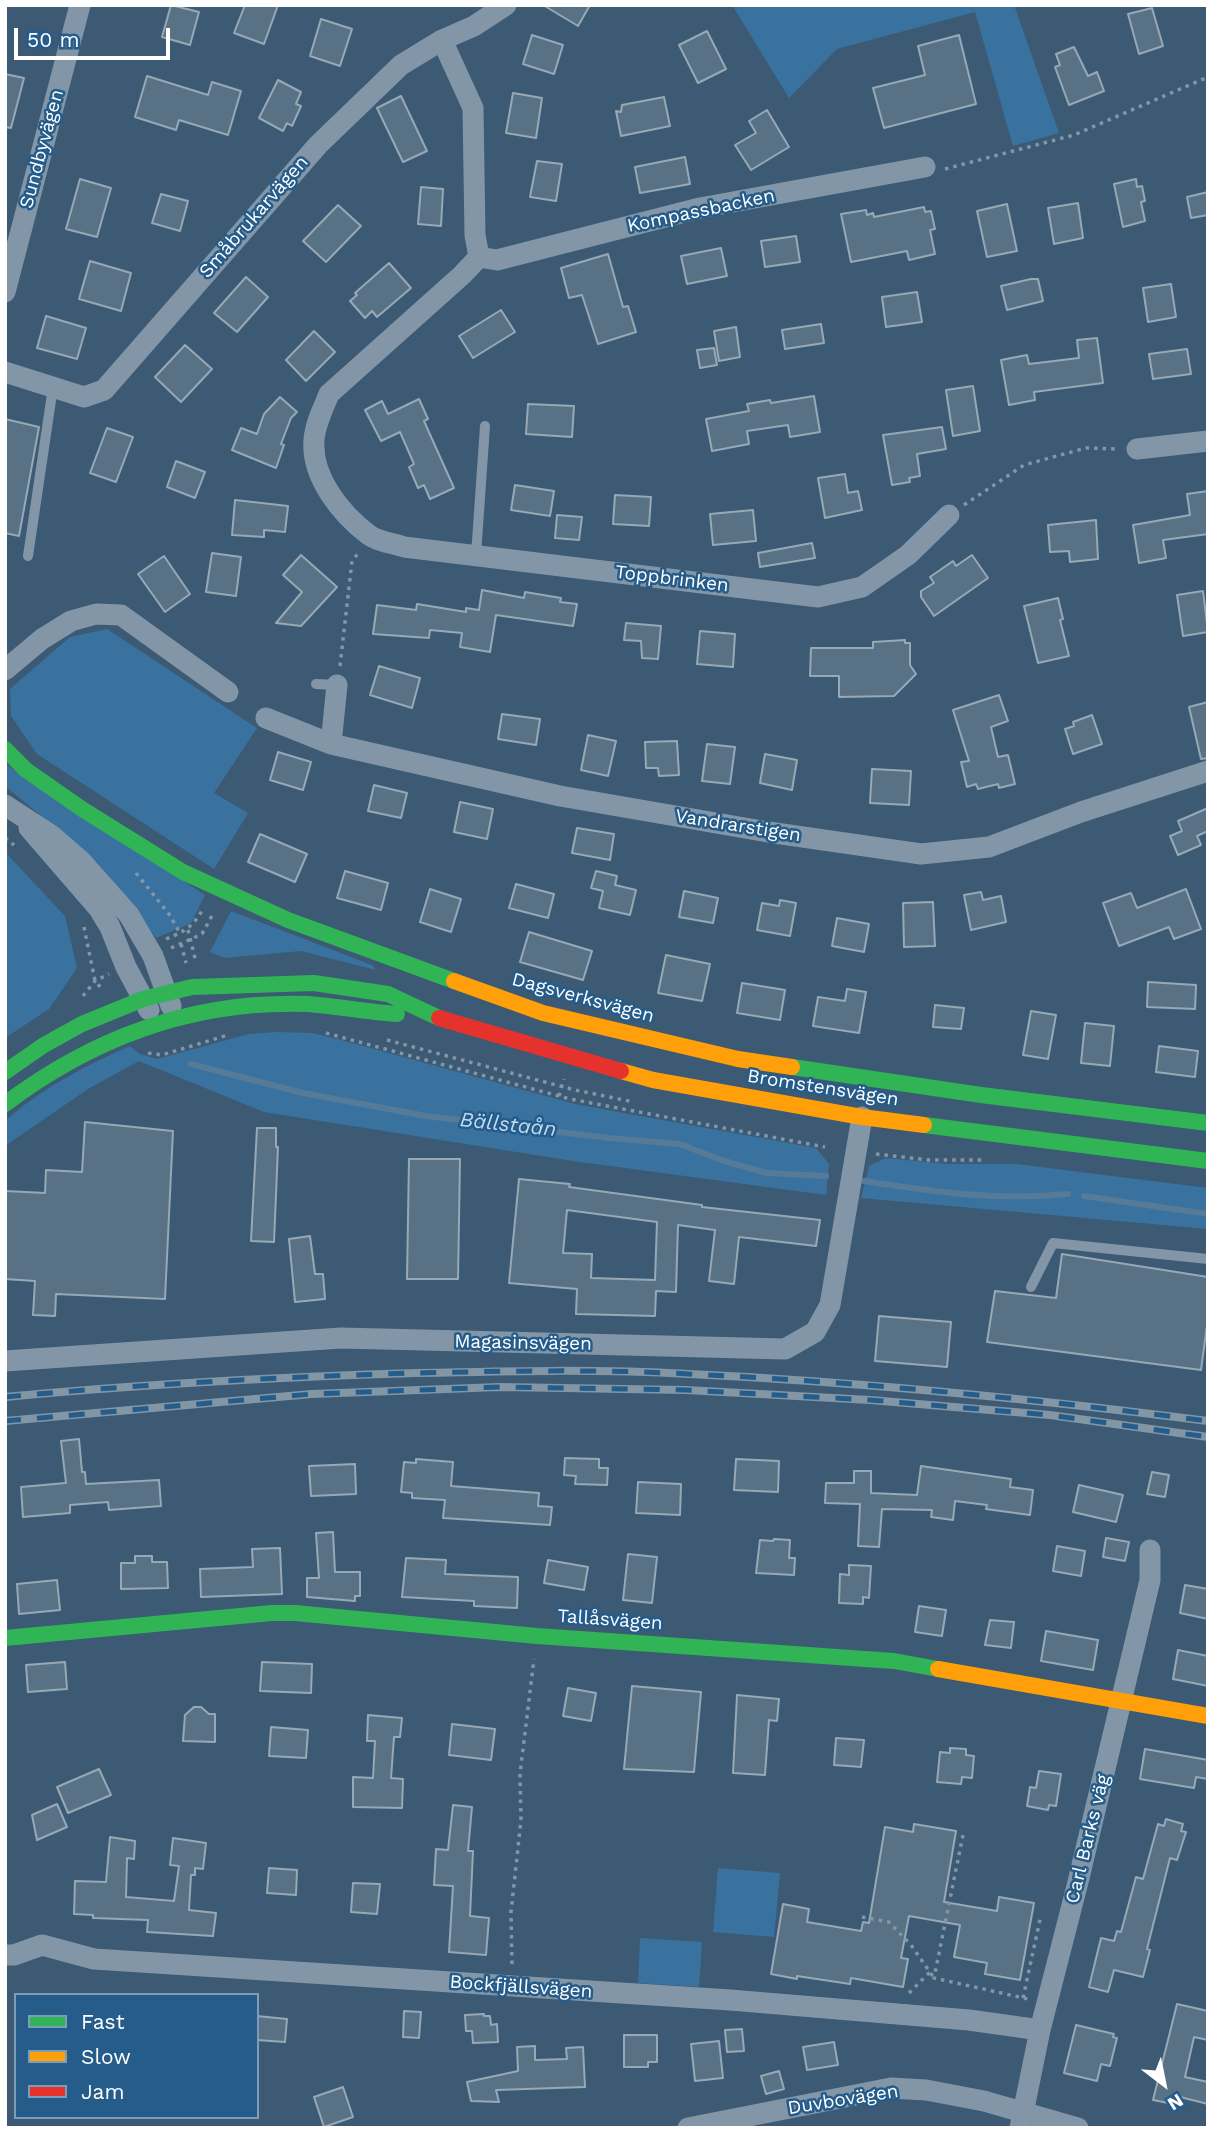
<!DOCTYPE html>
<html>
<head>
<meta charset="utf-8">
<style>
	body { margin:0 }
	#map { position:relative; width:1213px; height:2133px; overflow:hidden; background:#3c5a73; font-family:"Work Sans",sans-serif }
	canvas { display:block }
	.frame { position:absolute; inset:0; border:7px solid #fff; pointer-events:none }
	.legend { position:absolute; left:14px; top:1993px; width:245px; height:126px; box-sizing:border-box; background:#255c8a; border:2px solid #7c9db9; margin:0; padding:9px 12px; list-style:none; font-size:21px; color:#fff }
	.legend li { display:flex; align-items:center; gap:14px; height:35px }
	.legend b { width:35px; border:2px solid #7c9db9 }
	.north { position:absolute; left:1129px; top:2049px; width:70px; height:70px; -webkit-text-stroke:5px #255c8a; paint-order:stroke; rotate:148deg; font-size:19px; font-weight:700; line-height:28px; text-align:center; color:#fff }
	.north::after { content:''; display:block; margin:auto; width:24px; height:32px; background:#fff; clip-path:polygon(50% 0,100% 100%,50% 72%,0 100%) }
	.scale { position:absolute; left:14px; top:28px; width:156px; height:32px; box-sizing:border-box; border:4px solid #fff; border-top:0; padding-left:9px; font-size:21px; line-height:24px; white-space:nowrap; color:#fff; -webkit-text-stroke:5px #255c8a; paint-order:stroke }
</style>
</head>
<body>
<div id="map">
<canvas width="1213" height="2133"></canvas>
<div class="frame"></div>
<ul class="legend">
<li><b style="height:9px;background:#30b455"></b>Fast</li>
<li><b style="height:9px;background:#ff9f0a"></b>Slow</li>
<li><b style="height:9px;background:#e5322d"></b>Jam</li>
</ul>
<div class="north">N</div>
<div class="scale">50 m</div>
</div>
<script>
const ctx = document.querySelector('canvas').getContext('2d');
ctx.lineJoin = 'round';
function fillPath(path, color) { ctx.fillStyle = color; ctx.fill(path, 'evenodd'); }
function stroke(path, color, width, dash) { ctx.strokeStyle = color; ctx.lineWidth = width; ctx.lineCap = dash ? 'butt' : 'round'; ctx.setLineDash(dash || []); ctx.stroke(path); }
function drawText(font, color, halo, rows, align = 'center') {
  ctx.font = font + ' "Work Sans",sans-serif'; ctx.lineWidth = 5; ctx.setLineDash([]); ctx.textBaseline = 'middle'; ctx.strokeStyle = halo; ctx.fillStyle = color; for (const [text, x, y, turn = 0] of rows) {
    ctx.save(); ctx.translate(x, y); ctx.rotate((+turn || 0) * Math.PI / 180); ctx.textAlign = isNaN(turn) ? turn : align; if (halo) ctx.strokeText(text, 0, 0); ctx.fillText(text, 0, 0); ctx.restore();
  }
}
const green = new Path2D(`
	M732,5H1014L1059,133L1013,146L975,12L837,49L789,98Z
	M107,629L257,728L214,793L248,813L214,869L37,754L11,716L10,689L70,637Z
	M5,764L205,895L191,923L156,938L97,862L5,786Z
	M5,852L65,916L77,968L49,1009L5,1038Z
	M231,911L372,965L376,970L301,951L224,958L210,952Z
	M276,1032L313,1033L341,1040L575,1104L816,1148L829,1164L826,1195L573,1161L264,1112L139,1061L88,1089L5,1146V1121C42,1088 85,1066 130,1046L140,1054L157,1059L249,1034Z
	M886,1158L948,1164H1017L1208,1188V1229L861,1198L869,1166Z
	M718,1868L780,1873L774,1937L713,1932Z
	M640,1938L702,1942L699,1987L638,1983Z`);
const stream = new Path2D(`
	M191,1064L303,1093L426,1116L609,1138L680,1144L724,1161L767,1173L826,1176
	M864,1181C935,1192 996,1201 1068,1194
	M1084,1196L1208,1214`);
const building = new Path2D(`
	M171,5L199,12L190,45L162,37Z
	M245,5H278L264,44L234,33Z
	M543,5H590L578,26Z
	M1152,8L1163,46L1139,54L1128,14Z
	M321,19L352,29L340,66L310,56Z
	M707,31L726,69L698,83L679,45Z
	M532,35L563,45L554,74L523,64Z
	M959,35L976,104L884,128L873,88L925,75L918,46Z
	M1074,47L1088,76L1097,72L1104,91L1069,105L1055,67L1060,65L1056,54Z
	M5,74L24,78L11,128L5,127Z
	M147,76L208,95L212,82L241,91L228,135L179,120L176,130L135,117Z
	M278,80L301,92L296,104L301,106L292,126L287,123L283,131L259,118Z
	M513,93L542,98L536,138L506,133Z
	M401,96L427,151L403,162L377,108Z
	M664,97L670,126L621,136L616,111L621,112L622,105Z
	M767,110L789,147L751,170L735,145L756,133L749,121Z
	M685,157L690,184L640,193L635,167Z
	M537,161L562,164L556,201L530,197Z
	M80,179L111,188L97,237L66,229Z
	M1136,179L1137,187L1142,186L1145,201L1141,202L1145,221L1123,227L1114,184Z
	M421,187L443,189L441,226L418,224Z
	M1208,192V215L1191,218L1187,197Z
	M161,194L188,201L180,231L152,223Z
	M1078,203L1083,238L1054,244L1048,208Z
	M1007,204L1017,251L987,257L977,211Z
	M338,205L361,226L326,262L303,241Z
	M924,207L925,212L931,211L935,229L930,230L935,254L909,260L907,251L851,262L841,214L866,210L867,215L873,213L874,217Z
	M796,236L800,262L765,267L761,241Z
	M721,248L727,276L687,284L681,256Z
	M608,254L623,307L628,306L636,332L598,344L582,295L569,298L561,268Z
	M90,261L131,273L121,311L79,299Z
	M389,263L411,288L377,317L372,311L365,318L350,301L357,295L355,293Z
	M246,277L268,297L237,332L214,313Z
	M1031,279H1038L1043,301L1007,310L1001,286Z
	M1171,284L1176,317L1148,322L1143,288Z
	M917,292L922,322L886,327L882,297Z
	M501,310L515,332L473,358L459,336Z
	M46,316L86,328L77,359L37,348Z
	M821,324L824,343L785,349L782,330Z
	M736,327L740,357L719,361L714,331Z
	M314,331L335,352L306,381L286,360Z
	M1097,338L1103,383L1034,392L1035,400L1009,405L1001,360L1027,355L1029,364L1079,358L1077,340Z
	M185,345L212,369L181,402L155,377Z
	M714,348L717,365L700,368L697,350Z
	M1187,349L1191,374L1153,379L1149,354Z
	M973,386L980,431L953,436L946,390Z
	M814,396L820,432L790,437L788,425L747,431L749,444L712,451L706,419L749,411L747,404L770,400L771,403Z
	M280,397L297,412L291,418L281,444L284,445L276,468L232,450L241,428L257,434L264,414Z
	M419,399L428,419L424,421L454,488L430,499L424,485L418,488L409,467L414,464L400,432L381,441L365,410L382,401L388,414Z
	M528,404L574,406L572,437L526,434Z
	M5,419L39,427L19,536L5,533Z
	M942,427L946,449L917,454L920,476L909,478L910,482L892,485L883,435Z
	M107,428L133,437L116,482L90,473Z
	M176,461L205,472L195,498L167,487Z
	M845,474L848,493L858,491L862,510L825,518L818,478Z
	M515,485L554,491L550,516L511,510Z
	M1208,491V534L1163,540L1166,558L1139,563L1133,525L1190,515L1187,494Z
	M615,495L651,497L649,526L613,524Z
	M235,500L288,506L285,532L264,530V537L232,535Z
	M753,510L756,541L713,545L710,514Z
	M557,515L582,517L579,540L555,538Z
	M1096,520L1098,559L1070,562L1069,551L1050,552L1048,525Z
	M812,543L815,558L760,567L758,553Z
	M212,553L241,557L236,596L206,592Z
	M301,555L337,587L301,626L276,623L302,592L283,575Z
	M972,555L988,578L934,616L921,597V591L934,583L930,577L953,561L956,566Z
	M164,556L190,594L165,612L138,574Z
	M482,590L524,598L525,592L561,598L560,602L577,604L573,626L496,615L490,652L460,647L462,633L430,630L429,638L373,634L377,605L416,610L417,604L466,612V608L479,610Z
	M1203,591L1208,632L1183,636L1177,595Z
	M1058,598L1063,619L1060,620L1069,656L1038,663L1024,606Z
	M626,623L661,626L658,659L642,658L641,641L624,640Z
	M700,631L735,634L733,667L697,664Z
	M905,640V643H910V665L916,674L894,696L839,697V676H810L811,648H873V642Z
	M379,666L420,678L412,708L370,695Z
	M999,695L1008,721L991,727L998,757L1008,755L1015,784L999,788L998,784L978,789L976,784L967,787L961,762L969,761L953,710Z
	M1208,702V758L1201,759L1189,707Z
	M502,714L540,719L536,745L498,739Z
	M1092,715L1102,744L1073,754L1065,729L1074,726L1073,722Z
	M588,735L616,741L608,776L581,770Z
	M677,741L679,775L659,776L658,768H646L645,742Z
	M707,744L735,747L730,784L702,781Z
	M278,752L311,762L303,790L270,780Z
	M765,754L797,760L792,790L760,783Z
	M872,769L911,771L909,805L870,803Z
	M374,785L407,793L401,818L368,811Z
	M460,802L493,809L487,839L454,832Z
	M1208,808V831L1197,836L1201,845L1178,855L1170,836L1182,831L1178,821Z
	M577,828L614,834L610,860L572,853Z
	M260,834L307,854L295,882L248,862Z
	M345,871L388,883L381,910L337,898Z
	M596,871L617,876L615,885L636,890L630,915L599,908L603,891L591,888Z
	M516,884L554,894L548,918L509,908Z
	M430,889L461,899L451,932L420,922Z
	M1186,889L1201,929L1174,939L1169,927L1119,946L1103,903L1131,893L1137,908Z
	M684,891L718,898L713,923L679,917Z
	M981,892L983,900L1001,896L1006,922L971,930L964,895Z
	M780,900L796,903L790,936L757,930L762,903L779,906Z
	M933,902L935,946L904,947L903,903Z
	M837,918L869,924L864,952L832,946Z
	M529,932L592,951L583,980L520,962Z
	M666,955L710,964L702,1001L658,993Z
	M1148,982L1196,985L1195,1009L1147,1007Z
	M742,983L785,990L780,1020L737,1013Z
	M847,989L866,992L859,1033L813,1026L818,997L845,1001Z
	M935,1005L964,1008L961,1029L933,1027Z
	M1031,1011L1056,1015L1048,1059L1023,1055Z
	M1085,1023L1114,1026L1110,1066L1081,1063Z
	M1159,1046L1198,1051L1195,1077L1156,1072Z
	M85,1122L173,1131L165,1299L56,1294L55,1316L33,1315L35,1281L5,1279V1191L45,1193L46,1170L82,1172Z
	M257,1128H276V1147H278L274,1242L251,1241Z
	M409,1159H460L458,1279H407Z
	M519,1179L570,1184L569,1187L702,1205V1207L820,1220L816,1246L739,1237L734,1284L709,1281L715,1230L678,1225L676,1292L656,1291L655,1316L576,1314L577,1289L509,1283ZM567,1210L657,1222L655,1280L591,1278L592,1254L563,1253Z
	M310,1236L315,1274H323L325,1299L295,1302L289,1239Z
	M1062,1254L1208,1277V1318L1201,1370L987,1342L995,1291L1056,1298Z
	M879,1316L951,1322L947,1367L875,1361Z
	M79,1439L82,1472H85L86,1484L159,1480L161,1506L109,1510L108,1502L70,1505V1513L23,1517L21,1487L66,1483L61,1441Z
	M565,1458L599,1459V1468H608L607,1485L575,1484L576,1476L564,1475Z
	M416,1459L453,1462L451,1486L539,1493L538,1506L552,1507L550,1525L443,1518L445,1500L412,1498V1493L401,1492L404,1462L416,1463Z
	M736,1459L779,1461L778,1492L734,1490Z
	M355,1464L356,1494L311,1496L309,1466Z
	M921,1466L1011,1479L1010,1487L1033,1490L1030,1515L986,1509L987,1505L955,1501L953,1520L931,1517L932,1510L882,1509L879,1547L858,1546L860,1504L825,1503L826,1483H854V1471H871V1493L917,1495Z
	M1152,1472L1169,1475L1165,1497L1147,1494Z
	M638,1482L681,1484L680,1515L636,1513Z
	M1079,1485L1123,1495L1116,1522L1073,1512Z
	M333,1532L335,1572H360V1596H355V1601L307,1597V1578H319L316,1533Z
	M1106,1538L1129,1542L1125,1561L1103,1557Z
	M774,1539L790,1540L789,1558H795L794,1575L756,1573L760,1540L773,1541Z
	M1057,1546L1085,1551L1081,1576L1053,1571Z
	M280,1548L282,1594L201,1597L200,1569L253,1567L252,1549Z
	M628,1554L657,1557L652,1603L623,1600Z
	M135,1556H152V1562H167L168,1588L121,1589V1563H135Z
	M406,1558L446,1560L445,1574L518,1577L517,1608L474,1606V1601L402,1597Z
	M548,1560L588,1567L584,1590L544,1583Z
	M849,1565L871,1566L869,1598L863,1597V1604L839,1603L840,1574L849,1575Z
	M57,1580L60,1610L19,1614L17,1584Z
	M1185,1585L1208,1589V1619L1180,1613Z
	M919,1606L946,1610L942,1636L915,1632Z
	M990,1620L1014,1622L1011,1648L985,1645Z
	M1046,1631L1098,1640L1093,1670L1041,1661Z
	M1178,1650L1208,1656V1686L1173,1679Z
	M65,1662L67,1689L28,1692L26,1665Z
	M262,1662L312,1664L311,1693L260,1691Z
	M632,1686L701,1692L694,1772L624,1769Z
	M568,1688L596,1693L591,1721L563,1716Z
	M737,1695L779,1699L777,1721L769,1720L765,1775L733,1773Z
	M194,1707H201L209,1714H215V1742L183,1741L185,1715Z
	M368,1715L402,1718L400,1737H394L391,1778L403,1779L402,1808L353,1807V1777L373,1778L375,1741H367Z
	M452,1724L495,1729L491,1760L449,1755Z
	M271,1727L308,1730L306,1758L269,1756Z
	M836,1738L864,1740L861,1767L834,1765Z
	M950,1748L966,1749V1755L974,1756L972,1778L962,1777L961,1784L937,1782L940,1752L950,1753Z
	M1145,1749L1208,1760V1779L1196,1777L1194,1788L1140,1779Z
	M99,1769L111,1795L68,1813L57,1787Z
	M1039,1771L1061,1774L1056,1806L1049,1805L1048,1810L1027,1806L1030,1787L1036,1788Z
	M57,1804L67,1827L37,1840L32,1815Z
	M453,1805L472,1807L468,1851H473L470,1916L489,1918L486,1955L449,1952L453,1886L434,1885L436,1849L448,1850Z
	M1166,1819L1183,1824L1181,1831L1186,1832L1177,1860L1170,1858L1147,1949L1150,1950L1143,1977L1114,1970L1108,1992L1089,1987L1101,1938L1114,1941L1117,1931L1121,1932L1136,1877L1143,1879L1158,1824L1164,1826Z
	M914,1824L956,1831L944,1902L997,1911L999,1897L1034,1903L1020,1980L985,1974L987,1963L954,1957L960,1925L909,1916L901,1958L908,1959L903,1987L851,1978L850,1984L797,1976V1979L771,1974L783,1904L809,1909L807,1922L861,1931L863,1922L869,1923L885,1827L913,1832Z
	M110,1837L135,1841L134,1859L127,1858L126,1897L174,1901L179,1866L170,1865L173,1838L206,1843L203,1869L195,1868V1875H191L189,1910L216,1913L213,1936L147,1932L148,1920L93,1918V1915L74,1914L75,1881L106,1882Z
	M269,1868L297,1870L296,1895L267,1893Z
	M353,1883L380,1884L377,1914L351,1912Z
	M1177,2004L1208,2011V2040L1194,2037L1185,2077L1208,2082V2104L1180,2097L1178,2105L1153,2100Z
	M404,2011L421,2012L419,2038L403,2037Z
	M484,2014V2016H490L491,2025L497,2024L498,2042L473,2043L472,2031H466L465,2015Z
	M257,2016L287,2019L285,2042L257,2040Z
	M1076,2025L1114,2034L1113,2037L1117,2038L1110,2066L1101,2064L1097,2081L1064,2073Z
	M742,2029L744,2051L727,2052L725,2030Z
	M624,2035H657V2062H648V2067H624Z
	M719,2041L723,2078L695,2081L691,2044Z
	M834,2042L838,2065L807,2070L803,2047Z
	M535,2046V2060L567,2059L566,2048L583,2047L585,2087L496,2090L499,2102L471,2101L467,2082L518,2071L517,2047Z
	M779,2071L784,2089L766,2094L761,2076Z
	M343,2087L353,2117L324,2127L314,2097Z`);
const path = new Path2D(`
	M945,169L1074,135L1208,77
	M964,505L1024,465L1086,448L1117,449
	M340,666L352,561L360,551
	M5,838L14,845
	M136,873L169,914L180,933
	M84,927L95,981L102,989
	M188,930L196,962
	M166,939C187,930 193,927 204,907
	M181,944L186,963
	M171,948L202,934L214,912
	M83,996L95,981L109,974
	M326,1033L570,1099L825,1147
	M387,1040L575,1090L634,1102
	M148,1053L162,1055L228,1035
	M559,1096L564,1079
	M876,1154L929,1160H983
	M963,1835L934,1978L1028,1999
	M862,1917L889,1922L911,1945L934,1978
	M512,1964L511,1912L521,1820L520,1774L534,1659
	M909,1993L930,1972
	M1023,1998L1041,1915`);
const lane = new Path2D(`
	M476,555L485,426
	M28,556L53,387
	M316,684L337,685
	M1031,1287L1053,1243L1208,1259`);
const street = new Path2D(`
	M442,40L473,108L475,235L479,257L462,275L329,394C323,409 315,424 314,440C311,477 341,514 369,535C378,542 393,543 404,547L818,597L862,587L908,555L949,515
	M479,257L497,260L700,208L925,167
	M5,292L80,5
	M5,372L84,397L104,390L318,145L401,65L442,40L474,26L506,5
	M1137,449L1208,441
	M5,670L42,639L71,621L96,614L121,615L228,692
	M266,718L331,744L560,796L768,832L921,854L989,847L1081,812L1208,771
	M331,744L337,685
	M5,805L51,835L82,862L129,915L153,956L171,1006
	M29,828L99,909L110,927L126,967L149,1010
	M5,1361L341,1338L785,1349L815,1332L830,1305L862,1117
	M5,1955H14L42,1945L94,1959L730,2000L969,2020L1040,2030
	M688,2128L891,2088L926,2090L984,2101L1078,2128
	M1020,2128L1040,2030L1078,1882L1150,1580V1550`);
const fast = new Path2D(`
	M5,749L26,770L82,809L183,872L288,920L454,981
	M792,1067L981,1095L1208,1123
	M5,1072L44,1045L82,1024L143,999L192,987L314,983L388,994L439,1018
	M5,1104C94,1037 194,1000 307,1004C337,1006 367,1012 397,1014
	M924,1125L1208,1161
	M5,1638L272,1613H295L537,1636L894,1661L938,1669`);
const slow = new Path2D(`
	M454,981L543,1013L738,1059L792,1067
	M621,1071L653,1080L862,1117L924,1125
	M938,1669L1208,1716`);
const jam = new Path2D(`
	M439,1018L621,1071`);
const rail = new Path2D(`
	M5,1397C142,1384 279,1377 416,1373C507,1371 598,1369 689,1374C863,1382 1035,1399 1208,1421
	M5,1421L312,1394L500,1387L686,1390L870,1400L1050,1415L1208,1437`);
const streetNames = [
	["Sundbyvägen",42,149,-75],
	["Kompassbacken",701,211,-12],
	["Småbrukarvägen",254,217,-49],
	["Toppbrinken",672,579,7],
	["Vandrarstigen",738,826,9],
	["Dagsverksvägen",583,998,15],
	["Bromstensvägen",823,1088,9],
	["Magasinsvägen",523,1343,1],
	["Tallåsvägen",610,1620,4],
	["Carl Barks väg",1088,1839,-76],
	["Bockfjällsvägen",521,1987,4],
	["Duvbovägen",843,2100,-9]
];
const waterNames = [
	["Bällstaån",508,1125,6]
];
fillPath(green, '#39729f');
stroke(stream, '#557b99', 6);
fillPath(building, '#597184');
stroke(building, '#97a8b6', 2);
stroke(path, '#8396a8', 3.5, [3.5, 5]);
stroke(lane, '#8396a8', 10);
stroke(street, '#8396a8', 21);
stroke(fast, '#30b455', 16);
stroke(slow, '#ff9f0a', 16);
stroke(jam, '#e5322d', 16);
stroke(rail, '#8396a6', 8);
stroke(rail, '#255c8a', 5, [16]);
drawText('19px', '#fff', '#255c8a', streetNames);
drawText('italic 21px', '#bedbf1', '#255c8a', waterNames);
</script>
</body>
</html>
